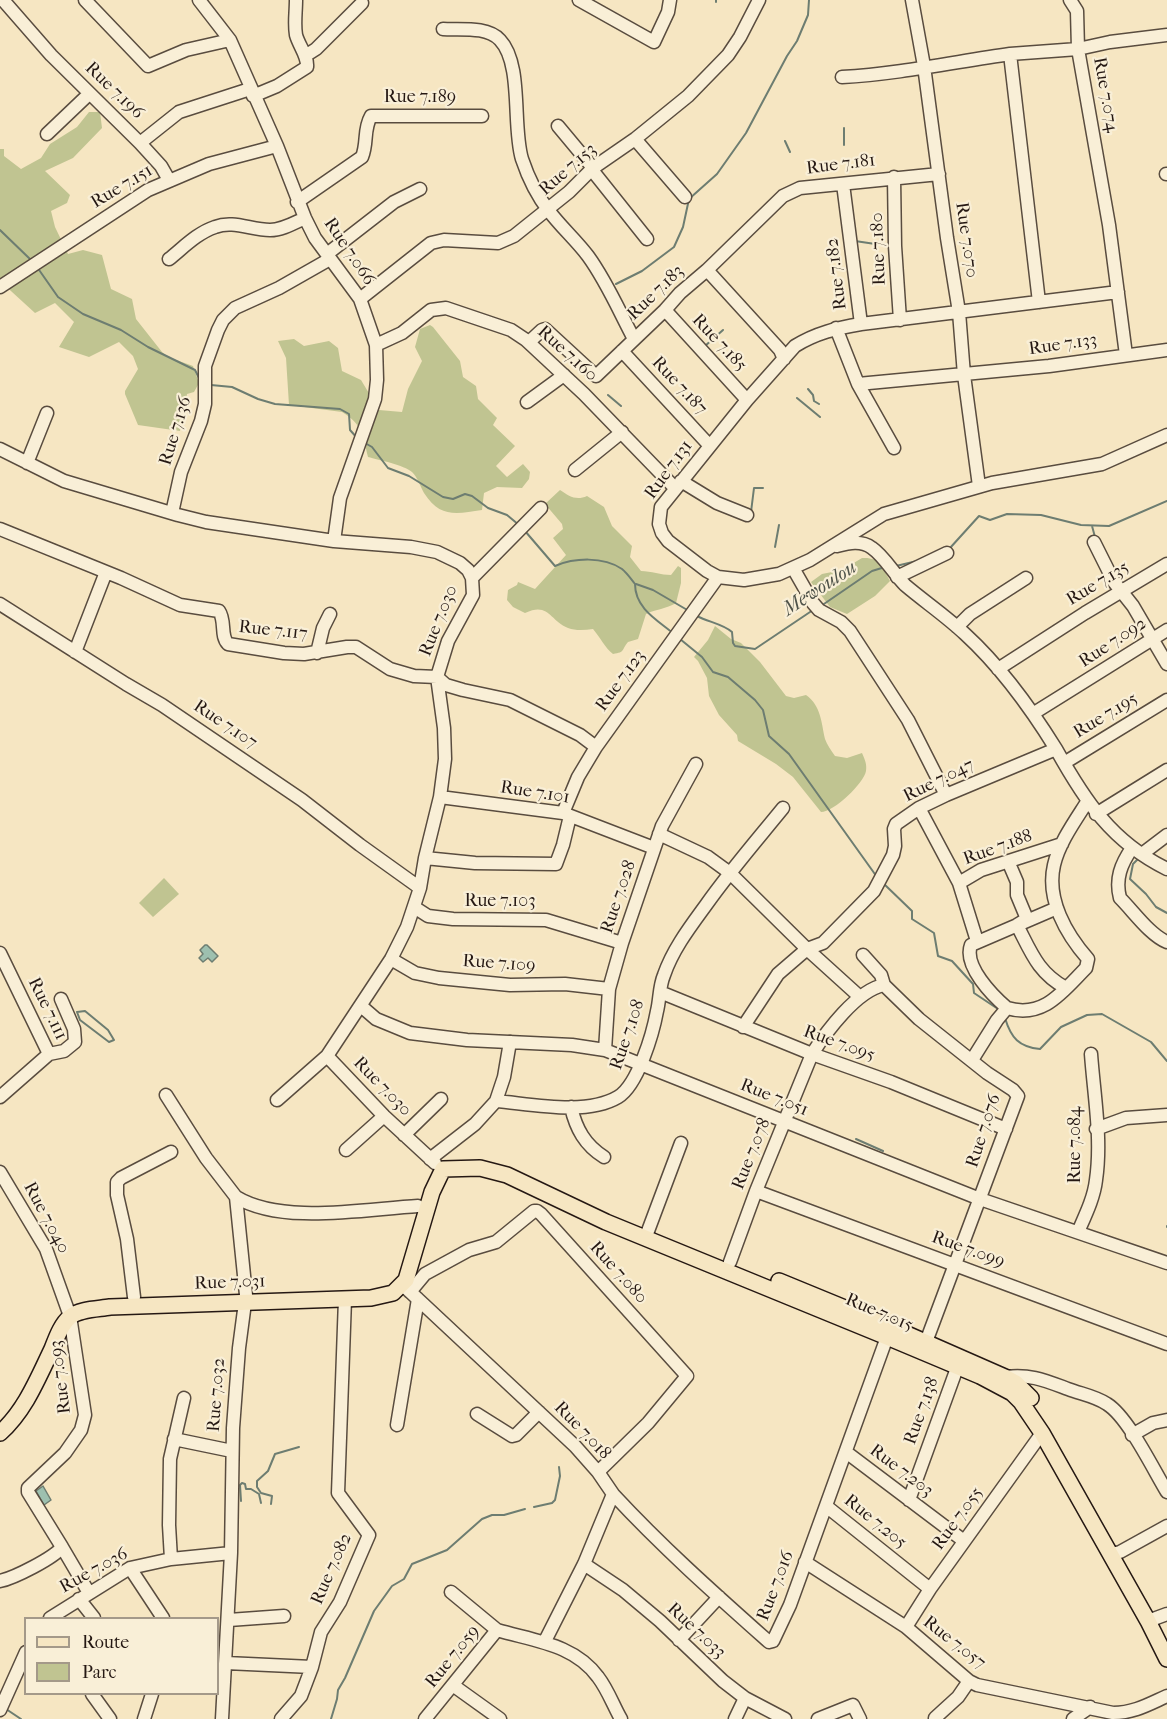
<!DOCTYPE html>
<html>
<head>
<meta charset="utf-8">
<style>
	body { margin:0 }
	#map { position:relative; width:1167px; height:1719px; overflow:hidden; background:#f6e6c2; font-family:"IM FELL French Canon",serif }
	canvas { display:block }
	.legend { position:absolute; left:24px; top:1617px; width:195px; height:78px; box-sizing:border-box; background:#f9efd7; border:2px solid #a49989; margin:0; padding:8px 10px; list-style:none; font-size:18px; color:#251813 }
	.legend li { display:flex; align-items:center; gap:12px; height:30px }
	.legend b { width:30px; border:2px solid #a49989 }
</style>
</head>
<body>
<div id="map">
<canvas width="1167" height="1719"></canvas>
<ul class="legend">
<li><b style="height:8px;background:#f6e6c2"></b>Route</li>
<li><b style="height:16px;background:#c0c491"></b>Parc</li>
</ul>
</div>
<script>
const ctx = document.querySelector('canvas').getContext('2d');
ctx.lineJoin = 'round';
function fillPath(path, color) { ctx.fillStyle = color; ctx.fill(path, 'evenodd'); }
function stroke(path, color, width, dash) { ctx.strokeStyle = color; ctx.lineWidth = width; ctx.lineCap = dash ? 'butt' : 'round'; ctx.setLineDash(dash || []); ctx.stroke(path); }
function drawText(font, color, halo, rows, align = 'center') {
  ctx.font = font + ' "IM FELL French Canon",serif'; ctx.lineWidth = 4.5; ctx.setLineDash([]); ctx.textBaseline = 'middle'; ctx.strokeStyle = halo; ctx.fillStyle = color; for (const [text, x, y, turn = 0] of rows) {
    ctx.save(); ctx.translate(x, y); ctx.rotate((+turn || 0) * Math.PI / 180); ctx.textAlign = isNaN(turn) ? turn : align; if (halo) ctx.strokeText(text, 0, 0); ctx.fillText(text, 0, 0); ctx.restore();
  }
}
const green = new Path2D(`
	M89,112H100L102,128L73,158L45,171L70,195L67,203L51,211L55,227L68,254L83,250L102,255L111,289L132,299L136,319L162,352L168,357L193,366L199,383L194,392L187,394L180,431L138,425L125,394V391L138,369L133,356L119,342L89,357L59,347L74,322L55,303L35,313L0,281V149H4V156L21,169L41,158L50,144L77,127Z
	M430,325L433,327L460,361L463,377L476,386L478,399L497,418L493,425L515,446L496,466L507,477L523,464L530,472L529,479L522,488L497,487L484,493L482,510C456,514 440,518 424,493C420,486 418,478 412,472C404,465 379,460 368,457C363,435 362,424 342,412L289,405L286,358L278,341L294,339L304,346L329,341L338,348L342,371L361,380L379,410L402,412L408,389L422,361L415,347L420,329Z
	M560,490C569,496 576,501 587,496L604,507L612,526L632,546L630,557L641,571C651,571 661,575 671,575L678,566L681,568V583L676,603C666,609 656,609 646,614L638,639L628,642C621,650 626,652 613,654C605,648 600,637 593,629C585,630 576,631 568,628C549,620 549,602 525,613L513,607L507,600L508,590L517,585L518,582L535,589L566,555L553,538L563,529L562,524L545,504Z
	M862,558C880,557 882,566 890,581L875,596L847,614L830,607L811,582L822,574L842,570Z
	M715,626L731,639L741,643L760,662L786,696L794,698L806,695C821,706 821,721 825,739C827,745 831,750 835,756L847,758L862,753C865,760 867,764 866,771C864,783 834,812 821,812L793,777L776,764L738,741L737,735L719,715L709,696L707,678L698,661L694,657L708,640Z
	M164,878L179,894L153,917L139,903Z`);
const water = new Path2D(`
	M205,945H207L218,956L212,962L208,958L203,962L199,958L203,954L200,950Z
	M43,1486L51,1500L44,1505L36,1491Z`);
const stream = new Path2D(`
	M716,2V0
	M844,128V145
	M785,141L790,152
	M0,230L31,260
	M855,241L882,245
	M37,267L58,297L83,314L121,330L148,347L195,370L200,380
	M616,284L642,271L674,247L683,227L689,199L717,174L746,133L787,56L797,41L808,15L809,0
	M705,346L723,330
	M211,385L232,387L258,399L275,404L340,409L349,414L350,430L358,439
	M808,389L813,395L814,401L819,404
	M608,395L621,406
	M797,398L820,417
	M365,443L372,447L388,468L409,476L443,497L453,499L465,494L472,496L488,508L507,515L519,525
	M751,512L754,488H763
	M1092,526L1095,537
	M525,531L555,566C574,558 603,556 622,569C627,573 631,579 635,584C635,608 657,620 673,633
	M775,547L779,525
	M950,548L979,516L990,520L1007,514L1041,515L1081,525L1109,526L1167,501
	M896,566L917,561
	M636,584L653,590L689,611
	M821,606L872,571L885,567
	M697,616C708,622 723,624 732,632L733,643L735,646L755,649L813,610
	M680,639L702,657L713,672L728,677L755,700L763,710L769,736L789,754L877,877
	M1139,858L1133,864L1130,879L1146,894L1156,907L1167,913
	M883,883L912,911V919L934,933L938,956L952,961L973,984L974,993L1001,1011
	M85,1011L108,1030L114,1040L109,1042L80,1020L77,1012Z
	M1005,1018C1011,1038 1019,1047 1040,1049L1061,1027L1087,1015L1102,1014L1151,1042L1167,1061
	M856,1139L883,1151
	M1167,1227V1226
	M241,1501L240,1485L242,1483L245,1484L246,1489H251L259,1494L261,1503
	M271,1504L272,1496L261,1493L257,1487V1481L268,1471L275,1454L299,1447
	M534,1507L552,1503L555,1500L560,1476L559,1467
	M6,1709L21,1719
	M331,1719L337,1699L338,1690L345,1678L374,1611L392,1586L404,1579L412,1564L447,1550L482,1519L492,1515H504L525,1509`);
const minor = new Path2D(`
	M3,0L51,55L140,143L179,112L250,89
	M85,0L148,66L186,50L230,40
	M199,0L230,40L277,146L305,218L315,238L360,299L376,345L377,380L375,399L340,498L334,541
	M579,0L654,42L668,12L670,0
	M912,0L924,66L947,238L959,312L964,375L979,486
	M1070,0L1077,11L1078,49L1110,42L1167,35
	M443,29C461,30 487,26 500,40C523,64 512,127 522,159C528,177 538,197 549,211C561,227 576,240 588,256C607,282 619,311 634,339
	M305,56L316,49L362,3
	M842,77C898,74 954,62 1010,54
	M253,96L277,86L307,67C308,56 299,46 296,35C294,24 296,12 296,0
	M558,126L593,168
	M47,134L89,94
	M635,139L685,197
	M140,143L161,166L169,180
	M592,170L647,239
	M1166,174H1167
	M894,177L895,246L900,320
	M843,184L861,324
	M297,202L362,157C368,142 363,130 371,116H482
	M327,254L394,202L420,189
	M169,259C183,248 197,233 215,227C233,220 251,230 270,230C282,230 294,223 305,218
	M707,270L783,196L800,188L939,174
	M0,287L148,190L209,164L277,146
	M1118,292L861,324C837,328 816,333 795,346L747,400L661,507L659,524L662,533L668,541L707,571L718,577L744,580L779,574L810,560L884,514L992,483L1102,464L1167,435
	M360,299L431,243L444,240L498,243L514,236L569,192L593,168L635,139L688,96L728,55L740,37L759,0
	M1039,302L1010,54L1078,49L1109,225L1126,355
	M665,310L747,400
	M836,328L858,384L1049,366L1167,350
	M529,342L542,330L545,329L596,376L665,310L680,293L707,270L780,350L784,359
	M376,345L402,333L431,310L446,308L511,330L526,340L584,394L675,488
	M622,351L709,445
	M858,384L894,448
	M527,402L564,375
	M0,449L64,481L178,515L206,522L334,541L411,547L437,552L460,563L468,570L472,578L473,595L448,641L437,677L444,728L445,759L440,797L425,858L420,888L407,927L391,959L327,1056L277,1100
	M27,463L47,413
	M575,470L622,432
	M681,481L717,503L747,515
	M172,513L181,472L201,421L205,404V366L218,330L223,320L235,308L279,288L330,259
	M0,529L121,578L180,605L219,611C226,621 220,636 228,644L284,653L304,654L347,647H356L390,669L414,676L437,677L446,685L463,690L510,700L580,735L596,747
	M1094,542L1114,582L1133,606L1167,664
	M837,546C849,543 861,540 872,548C884,556 894,574 905,585C925,602 946,616 965,634C1001,667 1030,707 1056,749
	M793,568L813,603L819,610L841,622L850,631L867,657L908,720L946,795
	M897,577L947,553
	M472,578L541,508
	M0,604L126,684L162,705L302,800L360,845L420,888
	M957,627L970,614L1026,578
	M75,652L106,572
	M317,653L323,628L330,614
	M998,669L1085,613L1167,564
	M1034,713L1167,630
	M1064,763L1167,700
	M440,797L563,813L654,848
	M919,808L959,883L981,870L1062,844
	M563,813L578,777L596,747L718,577
	M1096,814L1167,770
	M659,834L708,857L730,873L807,949L860,997
	M1132,848C1121,864 1115,879 1120,898C1134,912 1150,935 1167,942
	M1142,854L1167,835
	M425,858L475,863L556,864L563,845L570,816
	M1008,861L1017,882V895L1027,919L1017,925C1031,952 1038,973 1066,988
	M959,883L977,941
	M414,907L428,916L453,919L546,920L622,943
	M0,953L49,1054L0,1097
	M863,955L881,975L884,985L919,1019L987,1073L1013,1090L1018,1096L926,1342
	M391,959L415,973L439,978L510,985L565,984L609,989
	M660,992L812,1054L891,1082L1006,1129
	M361,1006L376,1019L410,1033L467,1040L572,1045L605,1050L980,1199L1167,1263
	M1007,1008C993,996 963,966 971,945L1057,908
	M743,1027L778,974L807,949L823,943L874,891L893,855L895,846L894,829L896,824L919,808L946,795L1056,749C1085,801 1112,842 1167,869
	M605,1050L609,989L622,943L662,826L696,764
	M49,1054L64,1051L75,1042L74,1029L61,999
	M327,1056L384,1116L435,1163
	M972,1060L997,1020L1007,1008C1044,1019 1063,991 1086,968L1088,959C1066,934 1046,899 1054,865C1059,843 1075,821 1087,802
	M166,1095L206,1158L236,1197L246,1295L239,1348L233,1428L231,1553L222,1719
	M496,1101L504,1077L510,1042
	M571,1107C576,1129 585,1145 604,1157
	M1096,1129L1126,1118L1167,1115
	M404,1135L441,1099
	M346,1150L384,1116
	M430,1159L475,1124L496,1101C531,1104 586,1116 618,1097C638,1085 653,1033 657,1011C660,999 659,987 664,975C673,949 690,927 706,905C730,871 757,840 783,808
	M0,1172L46,1249L70,1316L85,1415L81,1430L65,1453L28,1488V1492L62,1547C54,1558 14,1578 0,1581
	M756,1191L1167,1344
	M236,1197C282,1225 364,1209 418,1206
	M648,1231L681,1143
	M1078,1232C1085,1216 1094,1198 1096,1180C1102,1139 1094,1095 1091,1054
	M730,1262L756,1191L812,1054C826,1032 857,990 884,985
	M406,1288L575,1446L598,1472L613,1494L584,1564L545,1641
	M410,1292L425,1274L469,1250L496,1242L534,1211H537L541,1214L687,1376L648,1423L598,1472
	M134,1297L127,1239L117,1195V1182L121,1178L171,1152
	M1005,1377C1031,1374 1044,1380 1068,1389C1081,1394 1095,1396 1107,1404C1128,1417 1153,1469 1167,1492
	M477,1414L512,1436L516,1435L539,1412
	M397,1425L418,1299
	M1132,1435L1153,1423L1167,1420
	M174,1439L232,1451
	M846,1452L964,1541
	M613,1494C662,1547 715,1594 769,1642L773,1641L790,1605L887,1337
	M909,1500L957,1368
	M826,1506L930,1589
	M62,1547L89,1593
	M1111,1554L1120,1552L1167,1526
	M171,1559L169,1525L170,1459L184,1398
	M805,1562L906,1627L969,1681L977,1685L1113,1713C1134,1713 1149,1704 1167,1696
	M584,1564L623,1590L660,1621L723,1681L745,1698L785,1719
	M130,1568L163,1618
	M451,1592L497,1630
	M79,1599L94,1618
	M50,1618L130,1568L171,1559L231,1553
	M229,1620L284,1616
	M1148,1621L1167,1614
	M906,1627L930,1589L1042,1433
	M679,1640L719,1597
	M226,1663L312,1667L321,1632L340,1602L369,1535L338,1493L345,1299
	M454,1686L500,1719
	M92,1694L110,1719
	M0,1710L26,1652
	M935,1718L958,1697L969,1681
	M144,1719L152,1694
	M281,1719L301,1696L312,1667
	M425,1719L497,1630C534,1641 574,1644 598,1677C608,1690 613,1705 621,1719
	M735,1719L745,1698
	M818,1719L853,1705L860,1719
	M1073,1719L1090,1707`);
const major = new Path2D(`
	M779,1281L891,1327L1005,1377L1016,1383L1031,1398
	M0,1433C25,1411 38,1378 52,1349C56,1339 61,1324 70,1317C79,1309 98,1309 110,1307L371,1298L393,1293L406,1280L432,1192L443,1169L480,1168L507,1175L606,1222L887,1337L980,1376L1012,1393L1021,1402L1042,1433L1148,1621L1167,1659`);
const streetNames = [
	["Rue 7.196",114,91,44],
	["Rue 7.074",1105,95,80],
	["Rue 7.189",420,98],
	["Rue 7.181",841,165,-7],
	["Rue 7.153",568,170,-41],
	["Rue 7.151",122,187,-31],
	["Rue 7.070",966,240,82],
	["Rue 7.180",879,249,-92],
	["Rue 7.066",349,252,56],
	["Rue 7.182",837,274,-97],
	["Rue 7.183",656,293,-44],
	["Rue 7.185",719,343,47],
	["Rue 7.133",1063,345,-8],
	["Rue 7.160",567,354,42],
	["Rue 7.187",679,386,47],
	["Rue 7.136",176,431,-73],
	["Rue 7.131",669,470,-54],
	["Rue 7.135",1098,584,-31],
	["Rue 7.030",439,621,-68],
	["Rue 7.117",273,631,6],
	["Rue 7.092",1113,643,-33],
	["Rue 7.123",621,681,-54],
	["Rue 7.195",1106,716,-31],
	["Rue 7.107",225,725,34],
	["Rue 7.047",939,781,-26],
	["Rue 7.101",535,793,9],
	["Rue 7.188",998,848,-20],
	["Rue 7.028",619,897,-71],
	["Rue 7.103",500,902],
	["Rue 7.109",499,964,4],
	["Rue 7.111",47,1009,64],
	["Rue 7.108",628,1035,-71],
	["Rue 7.095",839,1044,20],
	["Rue 7.030",382,1087,46],
	["Rue 7.051",774,1098,22],
	["Rue 7.076",984,1131,-72],
	["Rue 7.084",1076,1145,-90],
	["Rue 7.078",752,1154,-68],
	["Rue 7.040",46,1218,62],
	["Rue 7.099",968,1250,20],
	["Rue 7.080",618,1273,48],
	["Rue 7.031",230,1283,-2],
	["Rue 7.015",879,1313,23],
	["Rue 7.093",61,1377,-97],
	["Rue 7.032",217,1395,-86],
	["Rue 7.138",922,1411,-70],
	["Rue 7.018",582,1431,46],
	["Rue 7.203",901,1471,37],
	["Rue 7.055",958,1519,-54],
	["Rue 7.205",875,1522,39],
	["Rue 7.082",332,1569,-66],
	["Rue 7.036",94,1571,-29],
	["Rue 7.016",776,1586,-69],
	["Rue 7.033",696,1631,43],
	["Rue 7.057",954,1643,38],
	["Rue 7.059",453,1657,-51]
];
const waterNames = [
	["Mewoulou",820,589,-33]
];
fillPath(green, '#c0c491');
fillPath(water, '#9dc0af');
stroke(water, '#6d7d71', 1.5);
stroke(stream, '#6d7d71', 2);
stroke(minor, '#594c3f', 15);
stroke(major, '#251813', 18);
stroke(minor, '#f9efd7', 12);
stroke(major, '#f6e6c2', 15);
drawText('18px', '#251813', '#f9efd7', streetNames);
drawText('italic 20px', '#4f534a', '#f9efd7', waterNames);
</script>
</body>
</html>
